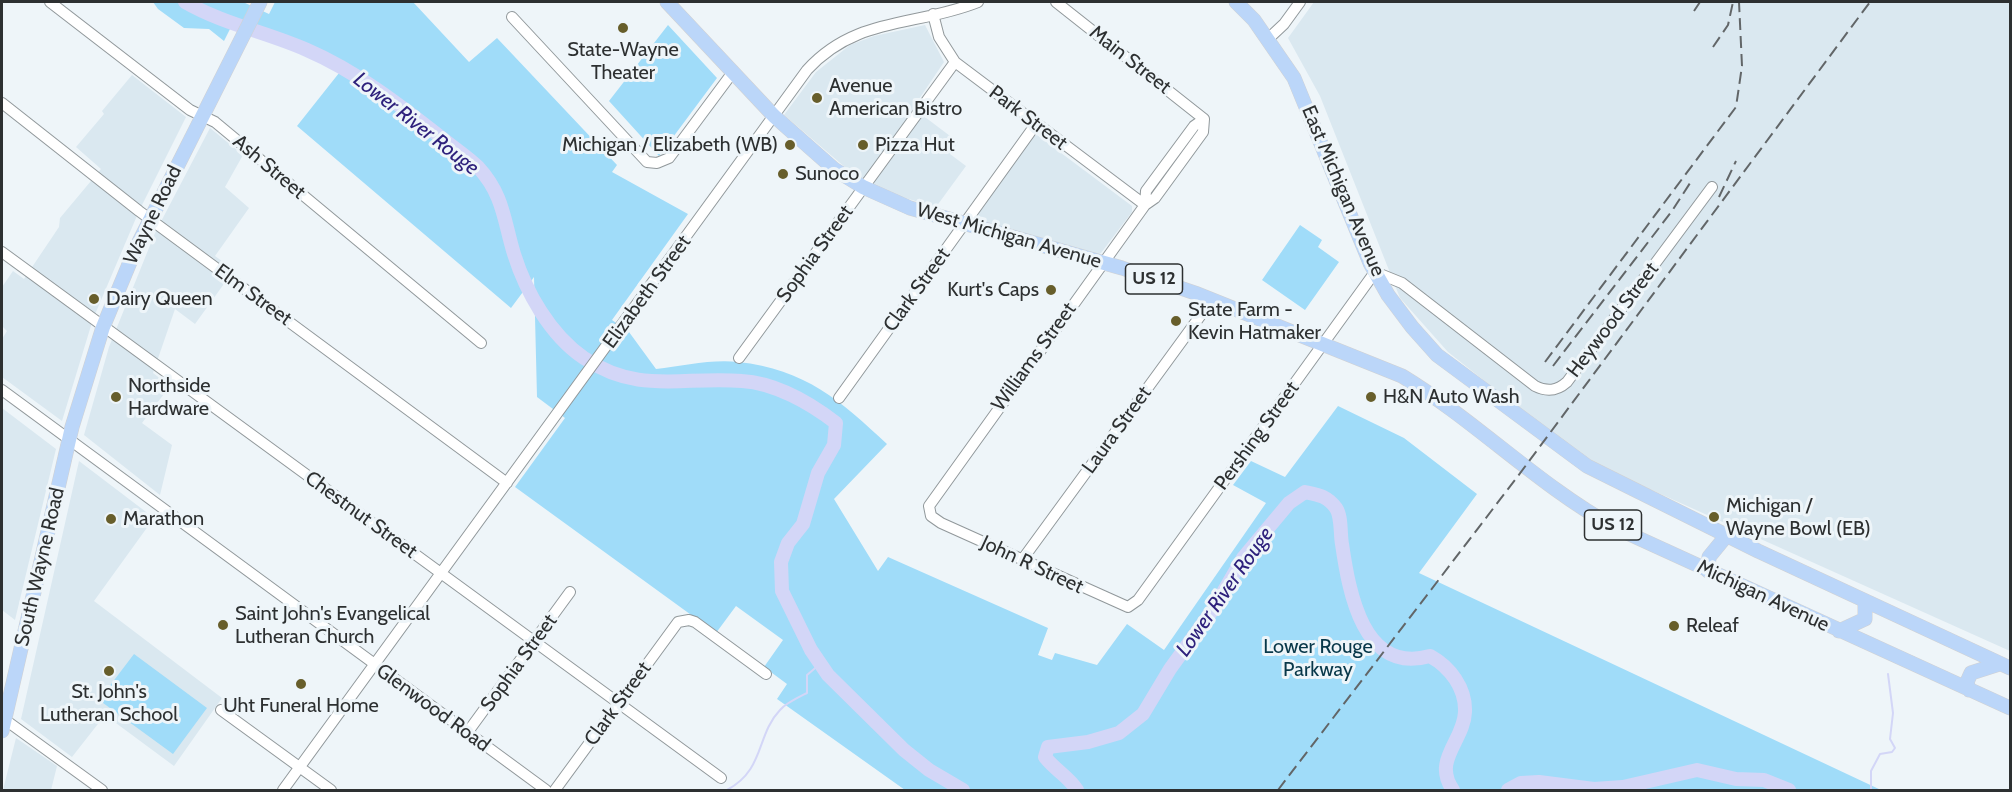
<!DOCTYPE html>
<html>
<head>
<meta charset="utf-8">
<style>
	body { margin:0 }
	#map { position:relative; width:2012px; height:792px; overflow:hidden; background:#eef5f9; font-family:Cabin,sans-serif }
	canvas { display:block }
	.frame { position:absolute; inset:0; border:3px solid #2d3031; pointer-events:none }
</style>
</head>
<body>
<div id="map">
<canvas width="2012" height="792"></canvas>
<div class="frame"></div>
</div>
<script>
const ctx = document.querySelector('canvas').getContext('2d');
ctx.lineJoin = 'round';
function fillPath(path, color) { ctx.fillStyle = color; ctx.fill(path, 'evenodd'); }
function stroke(path, color, width, dash) { ctx.strokeStyle = color; ctx.lineWidth = width; ctx.lineCap = dash ? 'butt' : 'round'; ctx.setLineDash(dash || []); ctx.stroke(path); }
function drawText(font, color, halo, rows, align = 'center') {
  ctx.font = font + ' Cabin,sans-serif'; ctx.lineWidth = 6; ctx.setLineDash([]); ctx.textBaseline = 'middle'; ctx.strokeStyle = halo; ctx.fillStyle = color; for (const [text, x, y, turn = 0] of rows) {
    ctx.save(); ctx.translate(x, y); ctx.rotate((+turn || 0) * Math.PI / 180); ctx.textAlign = isNaN(turn) ? turn : align; if (halo) ctx.strokeText(text, 0, 0); ctx.fillText(text, 0, 0); ctx.restore();
  }
}
const built = new Path2D(`
	M1314,2H2010V651L1607,470L1569,448L1448,352L1400,298L1320,96L1288,38Z
	M925,25L944,62L913,108L958,142L950,154L966,166L936,207L881,191L853,174L784,115L816,72L850,45L874,36Z
	M132,75L186,117L139,211L93,319L62,421L2,377V339L7,331L2,326V287L13,271L24,279L59,227L60,218L101,169L76,147L104,114L102,111Z
	M210,128L243,155L225,187L249,208L215,256L234,270L195,324L175,309L153,373L170,386L142,423L172,445L160,495L84,435L109,347L155,233Z
	M1037,135L1132,206V212L1101,253L1097,255L984,223L979,218L978,212L1032,137Z
	M2,408L56,449L15,620L2,610Z
	M79,461L154,518L94,601L222,698L174,766L105,715L72,757L21,719Z
	M16,738L57,766L51,790H3Z`);
const green = new Path2D(`
	M153,2H243L269,14L275,2H413L469,62L497,38L617,165L612,172L688,214L612,320L629,332L656,369C682,366 712,359 738,362C805,369 841,401 887,444L834,499L878,571L888,557L1048,628L1038,655L1052,660L1055,653L1097,665L1127,624L1164,650L1266,503L1233,485L1251,461L1285,477L1338,406L1404,438L1477,494L1419,573L1881,790H905L777,699L787,684L764,667L783,640L736,606L716,633L515,487L565,418L537,397L534,277L511,308L297,126L343,68L307,50L232,25L224,41L209,29L184,28L158,9Z
	M668,25L717,78L659,156L609,101Z
	M1300,225L1322,240L1318,247L1339,262L1305,310L1262,280Z
	M134,654L207,708L173,754L99,700Z`);
const stream = new Path2D(`
	M727,790C765,770 756,735 780,710C786,703 799,697 807,693V675L820,664
	M1871,790V771L1880,754L1892,752L1895,748L1890,739L1893,713L1888,674`);
const river = new Path2D(`
	M185,2C223,24 266,32 307,50C356,71 401,106 443,139C454,148 468,157 478,167C504,195 504,222 514,254C526,292 550,335 584,358C639,395 682,376 742,381C775,383 810,403 836,423L834,445L818,473L803,524L788,543L781,562L782,591L811,650L828,675L904,750L929,770L963,790
	M1077,790C1069,777 1055,770 1045,757L1048,747L1088,742L1119,733L1143,714L1170,669L1214,608L1243,558L1289,503L1305,492C1319,495 1327,496 1336,508C1342,517 1340,534 1342,544C1349,592 1363,675 1430,656C1450,667 1466,688 1465,712C1464,741 1432,760 1453,790
	M1508,790L1521,783L1539,782L1594,789L1623,787L1697,770L1736,779L1764,780L1789,790`);
const minor = new Path2D(`
	M50,2L190,110L215,122L481,343
	M1056,2L1204,119
	M933,14L939,37L955,62L1145,205
	M512,17L647,162L657,163L669,158L733,72
	M1268,39L1284,24L1300,2
	M2,103L139,211L507,483
	M1204,119L1203,132L1155,198L1145,205L929,506L931,516L941,523L1128,607L1138,600L1375,272L1402,283L1535,386C1547,392 1557,391 1567,382L1712,187
	M1145,205L1146,191L1194,126L1204,119
	M2,252L721,778
	M739,358L955,62
	M2,390L546,790
	M839,398L1036,124
	M1022,560L1206,308L1209,298
	M221,710L331,790
	M4,719L102,790
	M467,733L570,592
	M283,790L807,70C856,16 916,27 978,2
	M555,790L678,622L689,620L695,622L766,674`);
const major = new Path2D(`
	M667,2L774,116L834,169L863,187L910,208L1122,268L1195,293L1402,376C1476,421 1538,485 1614,527L2010,708
	M1236,2L1254,20L1294,78L1370,263L1388,295L1412,327L1437,355L1587,466L1758,551L2010,668
	M1708,571L1709,557L1727,535
	M1839,631L1865,619V602
	M1969,690L1967,682L1971,673L1999,664
	M2,731L72,427L103,327L135,250L260,2`);
const rail = new Path2D(`
	M1694,11L1700,2
	M1713,47L1728,25L1733,2
	M1719,197L1736,161
	M1545,362L1736,107L1742,66L1739,2
	M1553,366L1672,211L1692,180
	M1278,790L1518,476L1870,2`);
const markers = [
	[623,28,6,"#675e2b"],
	[817,98,6,"#675e2b"],
	[790,145,6,"#675e2b"],
	[863,145,6,"#675e2b"],
	[783,174,6,"#675e2b"],
	[1051,290,6,"#675e2b"],
	[94,299,6,"#675e2b"],
	[1176,321,6,"#675e2b"],
	[116,397,6,"#675e2b"],
	[1371,397,6,"#675e2b"],
	[1714,517,6,"#675e2b"],
	[111,519,6,"#675e2b"],
	[223,625,6,"#675e2b"],
	[1674,626,6,"#675e2b"],
	[109,671,6,"#675e2b"],
	[301,684,6,"#675e2b"]
];
const shields = [
	[1154,279,57],
	[1613,525,57]
];
const shieldNames = [
	["US 12",1154,279],
	["US 12",1613,525]
];
const poiNames = [
	["State-Wayne",623,50,"center"],
	["Theater",623,73,"center"],
	["Avenue",829,86],
	["American Bistro",829,109],
	["Michigan / Elizabeth (WB)",778,145,"right"],
	["Pizza Hut",875,145],
	["Sunoco",795,174],
	["Kurt's Caps",1039,290,"right"],
	["Dairy Queen",106,299],
	["State Farm -",1188,310],
	["Kevin Hatmaker",1188,333],
	["Northside",128,386],
	["Hardware",128,409],
	["H&N Auto Wash",1383,397],
	["Michigan /",1726,506],
	["Wayne Bowl (EB)",1726,529],
	["Marathon",123,519],
	["Saint John's Evangelical",235,614],
	["Lutheran Church",235,637],
	["Releaf",1686,626],
	["St. John's",109,692,"center"],
	["Lutheran School",109,715,"center"],
	["Uht Funeral Home",301,706,"center"]
];
const streetNames = [
	["Main Street",1130,60,38],
	["Park Street",1028,118,37],
	["Ash Street",269,167,40],
	["East Michigan Avenue",1343,191,67],
	["Wayne Road",153,215,-64],
	["West Michigan Avenue",1009,236,16],
	["Sophia Street",815,254,-54],
	["Clark Street",917,290,-54],
	["Elizabeth Street",647,292,-54],
	["Elm Street",253,295,36],
	["Heywood Street",1613,320,-53],
	["Williams Street",1034,357,-54],
	["Laura Street",1117,430,-54],
	["Pershing Street",1257,436,-54],
	["Chestnut Street",361,515,36],
	["John R Street",1032,565,25],
	["South Wayne Road",40,567,-77],
	["Michigan Avenue",1763,596,25],
	["Sophia Street",519,663,-54],
	["Clark Street",618,704,-54],
	["Glenwood Road",433,708,36]
];
const parkNames = [
	["Lower Rouge",1318,647],
	["Parkway",1318,670]
];
const waterNames = [
	["Lower River Rouge",416,124,38],
	["Lower River Rouge",1225,592,-55]
];
fillPath(built, '#dae8f0');
fillPath(green, '#a0dcf9');
stroke(stream, '#d3d6f7', 2);
stroke(river, '#d3d6f7', 14);
stroke(minor, '#91989b', 12);
stroke(major, '#d1d1d2', 15);
stroke(minor, '#fff', 10);
stroke(major, '#bbd6f9', 14);
stroke(rail, '#626668', 2, [12, 6]);
for (const [x, y, r, color] of markers) { const dot = new Path2D(); dot.arc(x, y, r, 0, 2 * Math.PI); ctx.fillStyle = color; ctx.fill(dot); stroke(dot, '#eef5f9', 2); }
for (const [x, y, w] of shields) { const box = new Path2D(); box.roundRect(x - w / 2, y - 15, w, 30, 4.5); ctx.fillStyle = '#eef5f9'; ctx.fill(box); stroke(box, '#2d3031', 1.5); }
drawText('bold 18px', '#2d3031', null, shieldNames);
drawText('20px', '#2d3031', '#eef5f9', poiNames, 'left');
drawText('20px', '#2d3031', '#eef5f9', streetNames);
drawText('20px', '#08384a', '#eef5f9', parkNames);
drawText('italic 21px', '#2e217c', '#eef5f9', waterNames);
</script>
</body>
</html>
